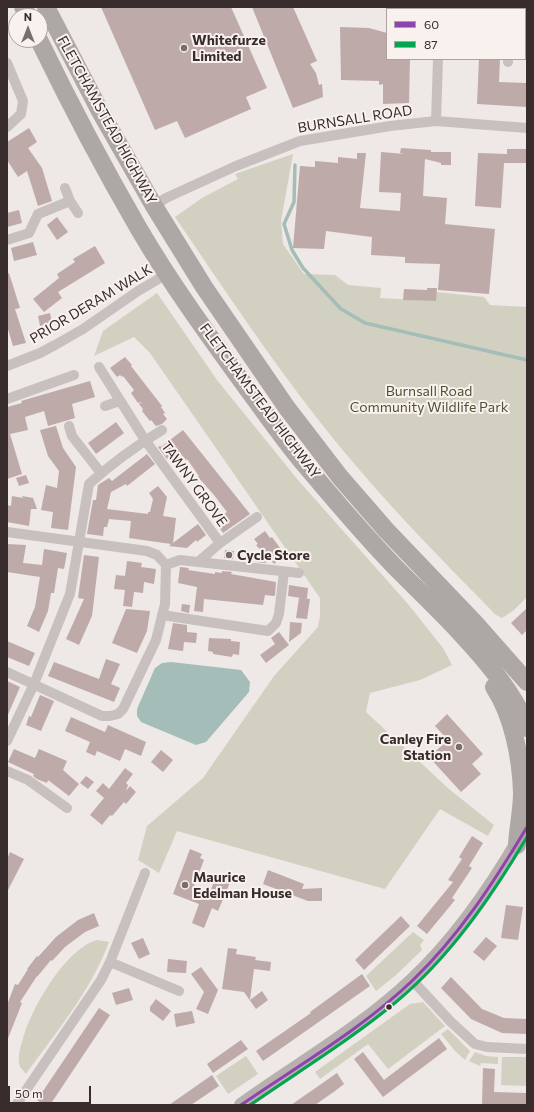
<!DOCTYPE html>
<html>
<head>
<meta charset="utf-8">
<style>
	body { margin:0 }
	#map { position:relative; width:534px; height:1112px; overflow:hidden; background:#eee8e6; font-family:Commissioner,sans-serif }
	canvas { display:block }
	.frame { position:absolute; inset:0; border:8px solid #382d2c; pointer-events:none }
	.legend { position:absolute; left:386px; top:8px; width:140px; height:52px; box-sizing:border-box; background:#f9f1ee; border:1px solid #aca3a0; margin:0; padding:5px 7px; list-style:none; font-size:12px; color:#382d2c }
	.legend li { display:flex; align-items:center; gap:8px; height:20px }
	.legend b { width:20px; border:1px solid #aca3a0 }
	.north { position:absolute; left:8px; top:8px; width:40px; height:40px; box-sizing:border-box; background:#f9f1ee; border:1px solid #aca3a0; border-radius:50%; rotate:0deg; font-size:11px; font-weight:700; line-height:16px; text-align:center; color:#382d2c }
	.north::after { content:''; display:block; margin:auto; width:14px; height:18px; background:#786e6d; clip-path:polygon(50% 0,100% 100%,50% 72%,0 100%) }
	.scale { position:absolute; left:8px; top:1086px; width:83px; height:18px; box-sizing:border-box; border:2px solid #382d2c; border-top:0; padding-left:5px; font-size:12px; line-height:14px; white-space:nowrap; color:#382d2c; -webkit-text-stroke:3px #f9f1ee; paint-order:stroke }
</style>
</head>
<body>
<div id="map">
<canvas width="534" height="1112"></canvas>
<div class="frame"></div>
<ul class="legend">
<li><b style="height:5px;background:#8e44ad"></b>60</li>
<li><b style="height:5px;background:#00a651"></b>87</li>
</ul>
<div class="north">N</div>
<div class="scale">50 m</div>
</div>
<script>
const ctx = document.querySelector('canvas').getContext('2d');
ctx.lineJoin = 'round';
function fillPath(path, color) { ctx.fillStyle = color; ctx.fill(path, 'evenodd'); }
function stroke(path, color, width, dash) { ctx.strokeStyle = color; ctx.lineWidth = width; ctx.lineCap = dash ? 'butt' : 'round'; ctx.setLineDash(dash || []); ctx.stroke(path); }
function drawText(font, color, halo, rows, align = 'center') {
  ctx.font = font + ' Commissioner,sans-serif'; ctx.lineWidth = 4; ctx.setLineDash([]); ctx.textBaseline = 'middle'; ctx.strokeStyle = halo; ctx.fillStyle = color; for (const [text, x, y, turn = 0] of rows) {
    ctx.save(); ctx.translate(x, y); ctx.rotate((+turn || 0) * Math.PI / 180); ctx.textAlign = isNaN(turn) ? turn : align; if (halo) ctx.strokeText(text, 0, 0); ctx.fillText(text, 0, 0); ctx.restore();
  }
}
const green = new Path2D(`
	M293,154L281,221L283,244L304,274L335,275L348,285L381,288L380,298L434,301L436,292L484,297L490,305L527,307V597L514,610L502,618L496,615C449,567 401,519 357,467C290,389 233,302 175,217L202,198L238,179L235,174Z
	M157,293L217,380L298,480L408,604L443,648L452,665L420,680L370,693L366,712L449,789L494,825L488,836L440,809L385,889L177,831L159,873L138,860L147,826L203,778L274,676L318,627L320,616V598L150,353L134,337L94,356L103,331Z
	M413,932L424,940L420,945L422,950L395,976L376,991L366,976Z
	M97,940L109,942C91,991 56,1032 26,1074C24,1072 22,1069 20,1067C17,1059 20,1047 23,1039C31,1009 65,949 97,940Z
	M423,1002L445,1026L388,1069L368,1044L320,1079L315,1072L410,1004Z
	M448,1029L470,1051L465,1060L455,1051L441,1034Z
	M475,1052L486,1056L498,1057V1064L481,1063L480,1066L469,1061Z
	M246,1056L258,1074L228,1094L216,1076Z
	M502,1057H527V1086L501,1085Z`);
const water = new Path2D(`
	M171,662L241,670L250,682L249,692L206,742L196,745L141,722L137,716V709L155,668L162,663Z`);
const stream = new Path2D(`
	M295,165L294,202L284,224L292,250L303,268L341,309L365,323L527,360`);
const building = new Path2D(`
	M101,7H231L267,88L246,97L251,109L185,138L177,121L155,130Z
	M252,7H293L317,61L310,64L316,73L319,85L322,84L323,97L293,108Z
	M340,27L369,28L387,33V59H410L409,103L383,104V84L379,85V81L341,80Z
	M479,59H500L499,82L527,83V107L477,104Z
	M29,128L37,142L28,148L42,168L52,201L38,206L27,171L18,177L7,160V142Z
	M401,148L431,150V152H451V165H441V163L425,159L423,196L447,198L445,224L495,229L489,294L438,290L440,264L405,263V257L371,255L372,237L326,231L324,249L293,248L300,166L315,167V161L338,163V157L357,159V153H366L360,208L400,211L401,193L379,192L381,152L405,154L400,153Z
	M507,149H527V163H504L501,208L475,206L478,153L507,154Z
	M19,210L22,223L7,227V213Z
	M57,217L68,232L57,240L47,225Z
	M33,242L37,255L14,261L11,248Z
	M95,246L105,263L58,292L62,298L44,312L33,299L59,278L57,274L75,262L73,259Z
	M9,273L20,308L15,309L26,343L13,346L7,326V274Z
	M427,288H437L436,301L403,300L404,289L427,290Z
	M50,313L52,323L40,326L38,316Z
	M125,357L132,365L131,366L162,406L161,407L165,413L163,414L167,419L162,424L156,426L151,420L150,421L142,411L143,409L139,404L142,402L138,403L131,393L134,390L123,376L122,377L120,375L117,377L110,368Z
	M90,381L95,397L72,404L75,418L48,426L44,411L25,417L28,430L10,434L22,474L7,479V407L22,403L21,401Z
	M116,422L124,433L96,454L88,443Z
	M56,426L63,448L76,467L68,530L51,528L53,512L41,510L46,485L57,488L59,471L48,456L40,430Z
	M183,430L250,514L223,533L216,523L224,517L223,515L227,512L214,495L198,477L199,476L187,459L186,460L180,453L176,456L174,454L167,459L158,447L160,446L161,447Z
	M147,454L155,464L127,486L126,484L111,492L107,509L148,514V512H150L153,499L149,493L158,486L167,497L163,516L176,518L173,543L198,524L206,535L197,542L196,540L187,548L169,546L171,544L129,538L131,521L109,519L107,527H104L103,536L87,534L93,500H96L98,485L109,478L112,481Z
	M26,475L29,483L19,486L16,478Z
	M12,496L23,498L22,496L33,498L37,509H31L29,526L7,522V505L11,506Z
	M265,531L270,538L272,537L280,548H278L284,556L274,564L270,559L265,563L255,562L264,554L256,545L258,544L254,539Z
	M7,544L26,545L23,563L42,565L44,549L67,553L64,569L58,568L54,593H51L48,611L39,632L27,626L35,607L40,577L7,572Z
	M225,550L234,551L233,559L224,558Z
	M84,555L99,557L92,616L79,645L66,639L84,599L78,598Z
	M127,561L142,563L141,567L156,569L154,584L144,582L143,593L134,592L132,607L123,606L125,590L114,589L116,575L125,576Z
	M180,567L189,568L188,570L215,574V572L222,573V571L232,572L231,574L276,582L275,595L274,596L265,595L263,605L204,599L203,612L194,611L197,587L178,583Z
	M289,585L308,588L307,599L288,596Z
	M299,598L310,599L307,619L296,618Z
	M182,604L190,605L189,613L181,611Z
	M527,608V630L522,635L511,623Z
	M126,609L150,611L147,631L137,653L112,643Z
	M290,622L302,623L301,633L289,642Z
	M173,623L187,625V632L197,633L196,643L184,642L183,651L168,649Z
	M279,632L289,645L266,663L260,655L275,644L271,638Z
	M209,638L231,639V641L240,642L239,655L233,654L232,657L213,654V652L208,651Z
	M7,641L35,653L29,666L7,657Z
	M106,659L120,664L111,684L120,688L114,702L48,676L54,662L99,679Z
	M7,681L20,687L7,717Z
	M40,695L54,701L41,731L26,725L29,716L31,717Z
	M447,714L483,754L472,764L481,774L461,792L429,757L448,740L435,726Z
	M71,717L105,732L108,725L146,742L141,756L125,749L120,761L97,751L95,756L86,752L90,742L65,731Z
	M14,749L35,758L39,749L67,761L63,770L79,784L69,796L48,780L47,783L37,779L33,776L34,774L8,762Z
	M161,750L173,760L163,772L151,762Z
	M125,768L133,774L126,783L128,785L126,791L130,786L136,792L126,804L124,802L112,816L110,815L102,825L90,815L104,798L96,791L103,783L109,789Z
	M86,776L94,782L88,789L80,783Z
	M472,836L483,843L469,866L472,868L452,898L455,900L427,934L417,926L453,882L448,880L462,859L459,857Z
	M190,849L202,854L200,858L204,860L192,891L208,897L217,874L231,880L218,911L212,908L204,928L192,923L199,904L173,894Z
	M10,852L24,859L7,892V859Z
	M268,870L304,884L302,889L322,888V901H308L263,884Z
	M506,905L523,907L518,940L501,938Z
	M94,913L99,926L85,932L65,947L52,961L51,960L37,977V976L20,1002L22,1003L7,1041V1005L15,984L18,985L28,969H27L37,956L38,957L56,937L78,920Z
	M401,916L410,926L364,970L355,960Z
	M486,937L497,946L484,961L473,952Z
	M143,938L150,954L139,959L131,943Z
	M228,948L237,949L236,954L256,957L255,960L271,962L270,971L254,969L250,1000L262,991L268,1000L256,1009L244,992L222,989Z
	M168,959L187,961L186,973L167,972Z
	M201,967L218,990L208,1014L196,1009L204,992L191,974Z
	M362,974L370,986L263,1061L256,1051L311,1013L310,1012Z
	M451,977L482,1009L504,1018L527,1019V1034L502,1033L471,1019L441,988Z
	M129,988L133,1000L116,1005L112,993Z
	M156,999L171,1011L163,1021L150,1011V1007Z
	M99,1008L110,1015L50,1105H44L37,1100Z
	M192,1011L195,1023L176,1027L174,1014Z
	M439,1038L447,1049L383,1097L354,1059L363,1052L384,1080Z
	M241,1040L248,1049L213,1073L207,1064Z
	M483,1068L495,1069L494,1092L527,1093V1105H482Z
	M337,1073L344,1084L335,1091L315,1105H291Z
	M212,1075L219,1086L191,1105H169Z`);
const street = new Path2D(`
	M525,13H527
	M508,62V59
	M7,63L23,101L21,114L7,127
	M436,121L438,59
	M70,201L78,213
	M154,206L166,198L236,166L300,141L390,126L436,121L527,128
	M7,240L29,233L38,214L70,201L65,188
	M7,366L40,353L55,345L83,329L138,291L167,274
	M99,367L145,440L220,543L257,517
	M7,399L74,375
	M105,406L120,401
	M69,426L72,436L101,473
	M7,532L147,551L157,555L166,565L165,604L156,640L123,709L118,714L110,716H102L7,672
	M198,562L220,543
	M166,565L180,560L299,573
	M162,615L268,631L276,623L279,614L284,572
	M7,741L34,684L70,594L89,484C111,464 136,446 162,430
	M7,771L28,780L67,808
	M110,962L179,991
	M412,980L451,1022L475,1044L487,1047L527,1049
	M16,1105L101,980L110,962L145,873`);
const secondary = new Path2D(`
	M241,1105C298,1064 360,1029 412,980C456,939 491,888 521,836`);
const highway = new Path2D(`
	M23,7L28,16
	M46,7L101,113L154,206L204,287L287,408L340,477L386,530L474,622L527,682
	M39,40C70,104 103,167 139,229C171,284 209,336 246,387C264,411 281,436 300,459C333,498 366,538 402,574C435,607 469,639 498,677C510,693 521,709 527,728
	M494,687C513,716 521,758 522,793C522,810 518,827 517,845`);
const bus1 = new Path2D(`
	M241,1105C299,1065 362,1029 413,980C459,936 494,882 527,827`);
const bus2 = new Path2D(`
	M250,1105C299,1071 350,1040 396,1002C450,957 491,897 527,837`);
const markers = [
	[184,48,4,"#786e6d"],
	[229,555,4,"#786e6d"],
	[459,747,4,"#786e6d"],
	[185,885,4,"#786e6d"],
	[389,1007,3.5,"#382d2c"]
];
const poiNames = [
	["Whitefurze",192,40],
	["Limited",192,56],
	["Cycle Store",237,555],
	["Canley Fire",451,739,"right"],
	["Station",451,755,"right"],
	["Maurice",193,877],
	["Edelman House",193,893]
];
const streetNames = [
	["BURNSALL ROAD",355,119,-9],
	["FLETCHAMSTEAD HIGHWAY",107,120,61],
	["PRIOR DERAM WALK",91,304,-31],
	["FLETCHAMSTEAD HIGHWAY",260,401,53],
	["TAWNY GROVE",194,484,54]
];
const parkNames = [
	["Burnsall Road",429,391],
	["Community Wildlife Park",429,407]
];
fillPath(green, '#d2d1c1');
fillPath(water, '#a4bdb8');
stroke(stream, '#a4bdb8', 3.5);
fillPath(building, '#bfaaaa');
stroke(street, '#c7c0be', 10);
stroke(secondary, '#b8b0ae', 14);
stroke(highway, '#ada7a5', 18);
stroke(bus1, '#8e44ad', 3);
stroke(bus2, '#00a651', 3);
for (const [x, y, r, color] of markers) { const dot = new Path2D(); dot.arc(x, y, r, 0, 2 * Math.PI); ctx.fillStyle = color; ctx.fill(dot); stroke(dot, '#f9f1ee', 1.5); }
drawText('bold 14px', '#382d2c', '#f9f1ee', poiNames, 'left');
drawText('14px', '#382d2c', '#f9f1ee', streetNames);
drawText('14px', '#4f5332', '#f9f1ee', parkNames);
</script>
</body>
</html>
